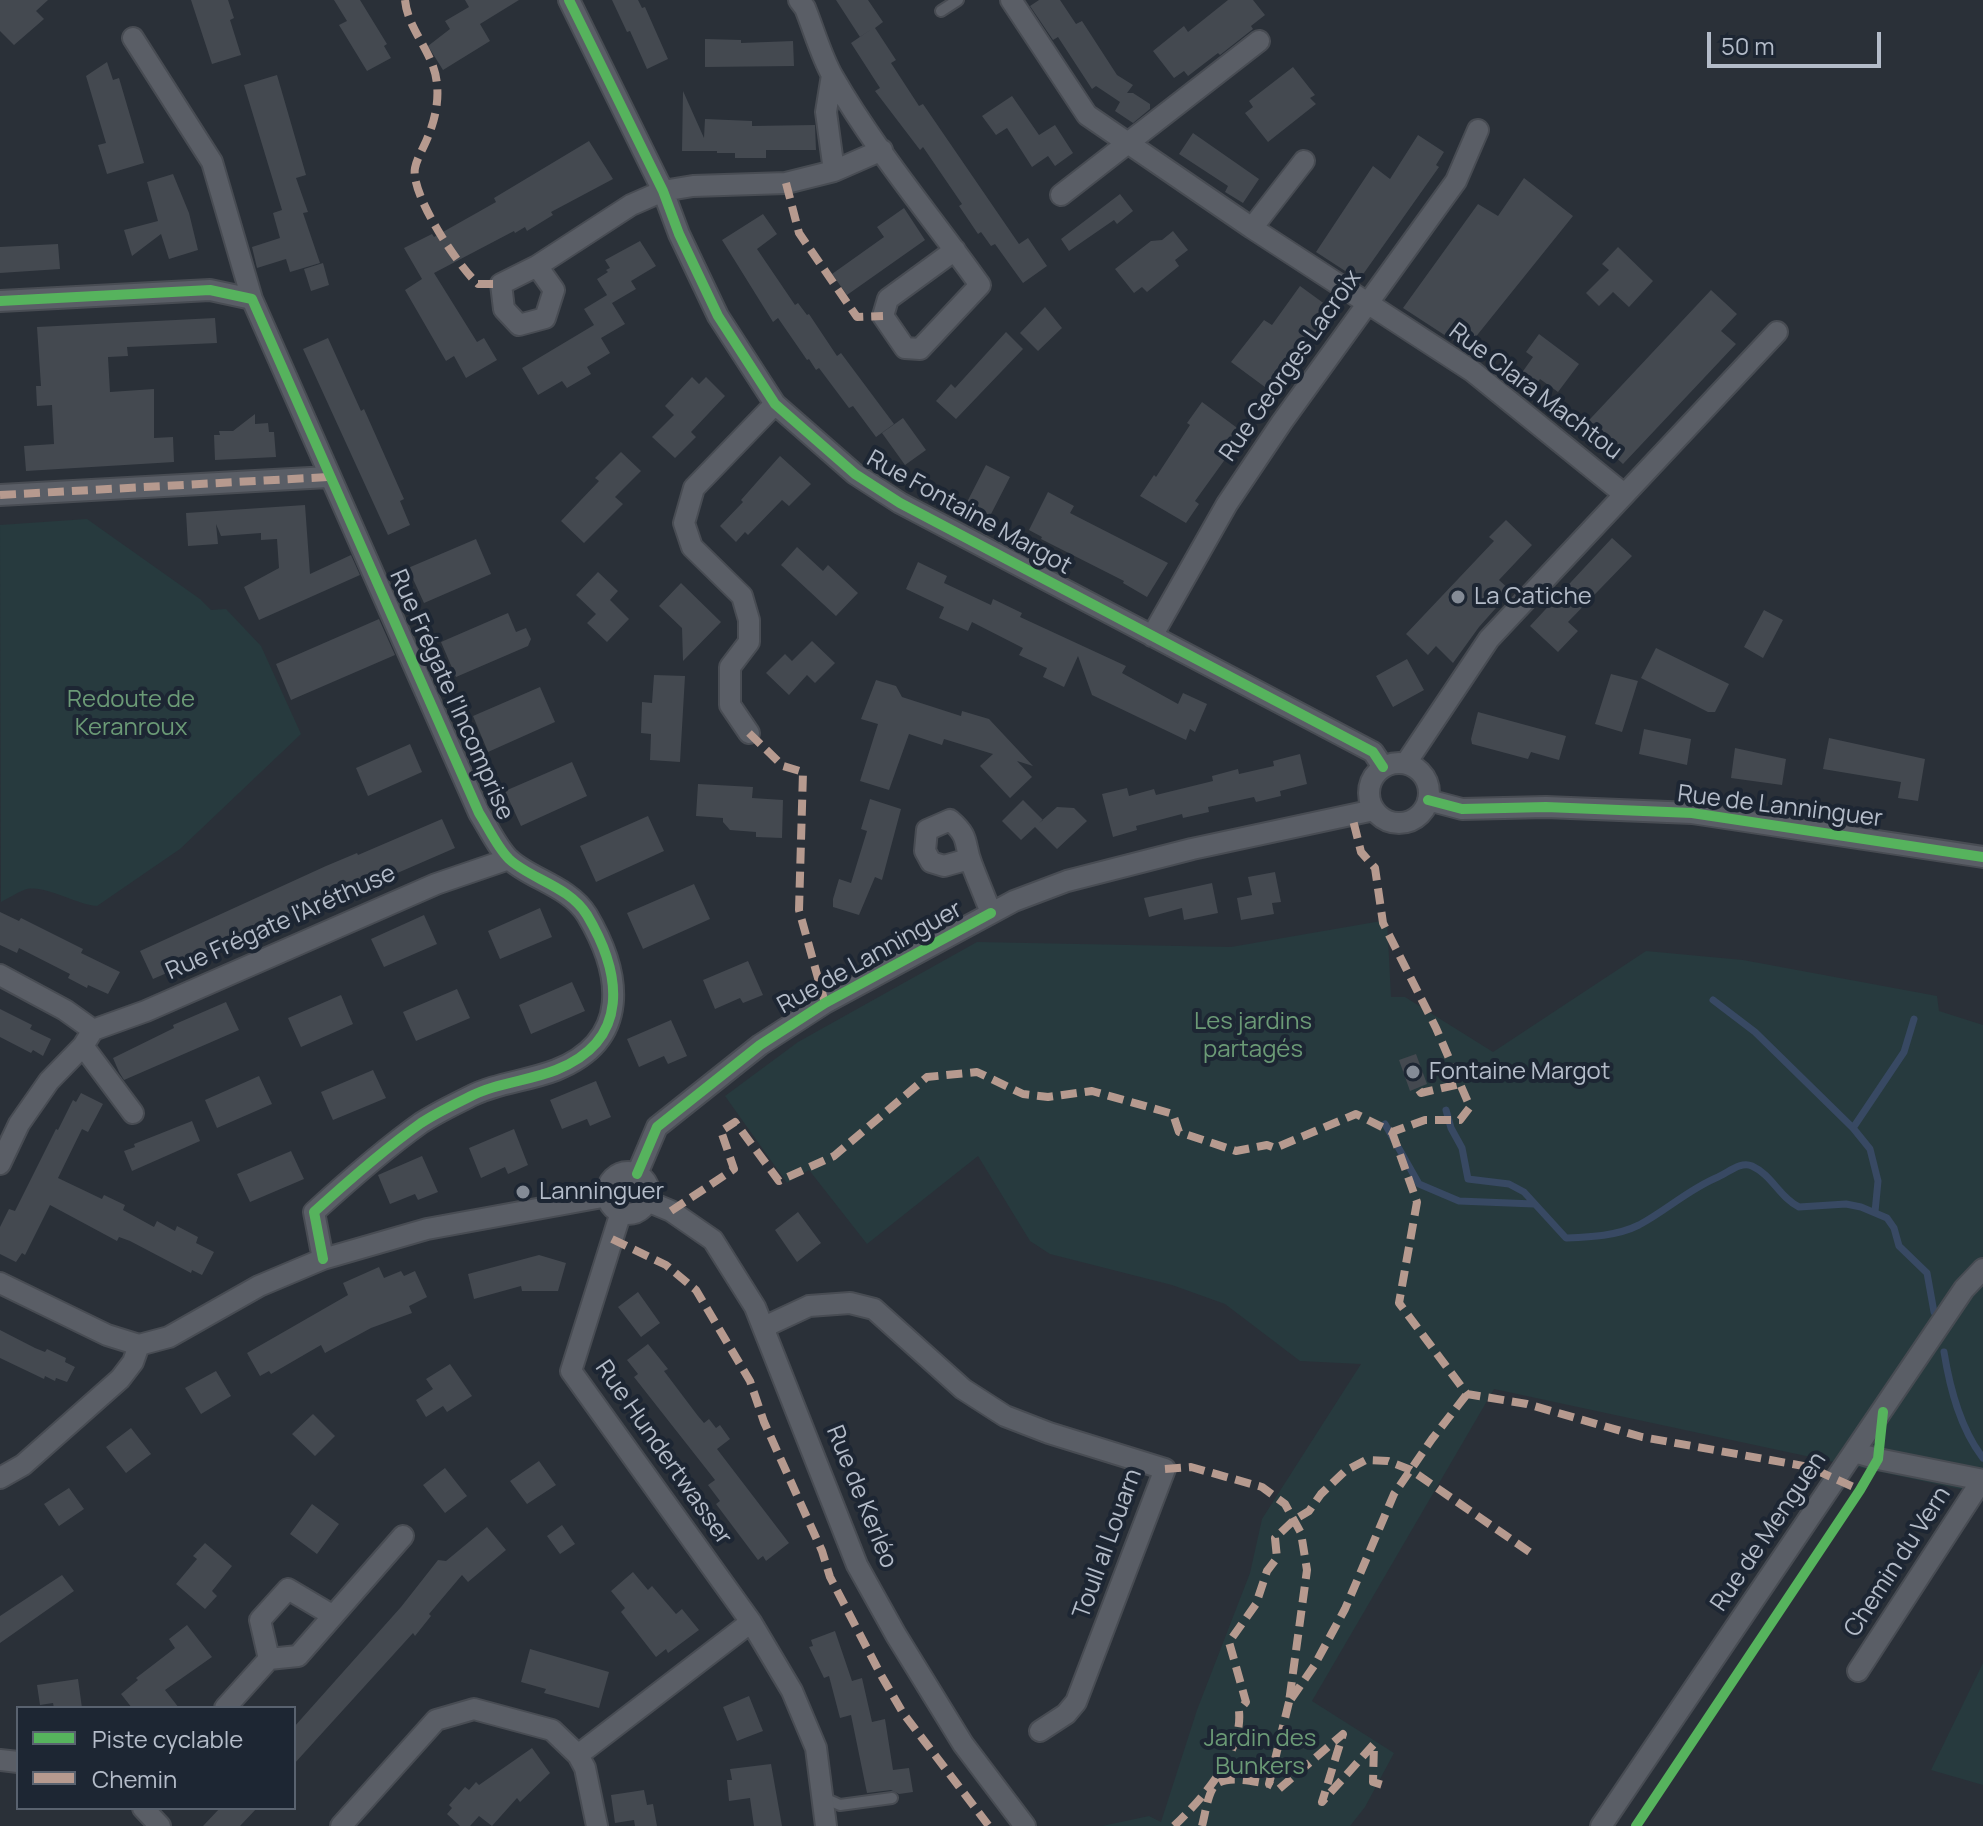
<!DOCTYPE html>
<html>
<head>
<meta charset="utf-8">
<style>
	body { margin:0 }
	#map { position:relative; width:1983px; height:1826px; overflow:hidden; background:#2a3038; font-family:Manrope,sans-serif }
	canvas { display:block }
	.legend { position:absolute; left:16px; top:1706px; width:280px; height:104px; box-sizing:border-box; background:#1d2633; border:2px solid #59626f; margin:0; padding:10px 14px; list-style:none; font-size:24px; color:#b4bcc9 }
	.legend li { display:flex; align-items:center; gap:16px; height:40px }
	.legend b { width:40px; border:2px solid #59626f }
	.scale { position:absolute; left:1707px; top:32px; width:174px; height:36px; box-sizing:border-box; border:4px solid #b4bcc9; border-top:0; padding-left:10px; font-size:24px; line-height:28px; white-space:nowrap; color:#b4bcc9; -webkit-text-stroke:6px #1d2633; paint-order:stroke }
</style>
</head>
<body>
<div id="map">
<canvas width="1983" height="1826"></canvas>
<ul class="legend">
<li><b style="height:10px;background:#56b35d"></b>Piste cyclable</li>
<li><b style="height:10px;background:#b69a8f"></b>Chemin</li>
</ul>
<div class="scale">50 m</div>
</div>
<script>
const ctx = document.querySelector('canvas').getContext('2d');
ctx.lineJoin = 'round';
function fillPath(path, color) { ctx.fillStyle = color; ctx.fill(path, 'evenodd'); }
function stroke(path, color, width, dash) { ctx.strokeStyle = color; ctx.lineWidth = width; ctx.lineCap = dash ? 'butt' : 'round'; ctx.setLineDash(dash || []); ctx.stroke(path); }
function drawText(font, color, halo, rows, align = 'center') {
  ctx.font = font + ' Manrope,sans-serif'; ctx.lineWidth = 8; ctx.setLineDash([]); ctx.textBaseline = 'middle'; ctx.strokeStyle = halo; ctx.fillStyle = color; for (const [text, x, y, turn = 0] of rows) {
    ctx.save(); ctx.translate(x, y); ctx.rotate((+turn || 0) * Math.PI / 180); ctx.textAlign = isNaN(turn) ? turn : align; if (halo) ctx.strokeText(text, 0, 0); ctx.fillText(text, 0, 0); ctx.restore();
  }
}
const green = new Path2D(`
	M87,519L200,599L211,610L226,609L261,646L301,734L180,849L97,906C73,904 43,883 24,890C16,893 9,898 1,902L0,525Z
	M1387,920L1391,997H1405L1493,1052L1646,951L1743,960L1937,996L1939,1011L1983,1025V1494L1494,1389L1312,1701L1394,1753L1365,1807L1350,1826H1102L1149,1816L1161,1822L1197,1710L1250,1573L1262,1519L1361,1364L1300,1361L1225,1304L1172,1285L1050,1254L1030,1241L978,1156L867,1244L809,1170L787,1183L725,1096L798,1042L977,942L1231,947Z
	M1983,1663V1785L1931,1770Z`);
const stream = new Path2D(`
	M1713,1000L1755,1032L1853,1128L1870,1149L1878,1181L1875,1212
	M1446,1110L1451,1128L1462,1148L1468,1179L1509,1184L1524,1192L1566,1238C1590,1237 1617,1236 1639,1225C1667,1210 1689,1189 1718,1177C1729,1172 1741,1161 1752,1166C1772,1175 1780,1198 1799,1207L1846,1204L1861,1207L1887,1218L1894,1228L1899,1246L1927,1273L1934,1312
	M1385,1124L1419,1184L1459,1201L1534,1204
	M1853,1128L1904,1052L1914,1019
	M1944,1352C1950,1389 1960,1428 1983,1458`);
const building = new Path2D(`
	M0,0H48L36,11L44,19L14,45L0,31Z
	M191,0H228L234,18L230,20L241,55L212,64Z
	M334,0H360L387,44L384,46L391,58L367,71L339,25L347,21Z
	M465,0H519L480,24L490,41L443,70L428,46L450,29L445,21L469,7Z
	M612,0H638L642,8L645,7L668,59L647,69L630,31L627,32Z
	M836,0H868L883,22L875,28L896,60L891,63L919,106L923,104L1019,244L1028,238L1047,266L1023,283L995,244L991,246L981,232L978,234L959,206L962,204L923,147L920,150L875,91L880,88L851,43L873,28L860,37Z
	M1039,0H1060L1076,24L1082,21L1117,75L1133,85L1127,93H1133L1150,104V109L1133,123L1115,111L1120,102L1096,86L1092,89L1058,37L1053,40L1030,6Z
	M1228,0H1253L1265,15L1251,26L1253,29L1220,55L1218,53L1188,76L1184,71L1174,78L1153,51L1184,26L1188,32Z
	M705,39L741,40V43L793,41L794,66L705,67Z
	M107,62L113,80L119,78L144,163L107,174L98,145L106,143L86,76Z
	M1293,67L1315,95L1310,98L1316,104L1268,142L1245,113L1253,107L1249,101Z
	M277,75L306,175L296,178L308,212L303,213L320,263L290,272L286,259L257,268L252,247L280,238L273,213L282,210L244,85Z
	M683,91L704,138L705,119L752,121V126L815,125L816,150H766V158H735V153H717V151H682Z
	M1012,96L1039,135L1055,125L1073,153L1055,166L1048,156L1032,167L1007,128L996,135L982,116Z
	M1193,133L1259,179L1243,203L1225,192L1228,186L1179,154Z
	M1418,135L1444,152L1436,165L1439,167L1359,280L1316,252L1373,166L1390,179Z
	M589,141L613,179L551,212L553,215L527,231L525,227L515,233L514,231L434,273L477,342L484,338L497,360L466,378L454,356L446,361L405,290L422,279L404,248L432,234L434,237L496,202L494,198Z
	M173,174L189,213L198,250L169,259L161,234L132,256L124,230L158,221L147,182Z
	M1524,178L1573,216L1466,349L1403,308L1478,204L1498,216Z
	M1120,194L1133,211L1117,224L1114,220L1069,251L1061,239Z
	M904,208L925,240L847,295L832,274L884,237L877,227Z
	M763,214L777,234L757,249L795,305L798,303L807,315L809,314L837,356L841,353L894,424L876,437L853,406L849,408L819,368L816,370L809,359L807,360L778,318L773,322L722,240Z
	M1173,231L1188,250L1175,260L1179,266L1147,292L1142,287L1134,293L1115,269L1151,241L1162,240Z
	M640,241L656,266L631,281L636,289L612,303L597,279L608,272L606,270L610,268L605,260Z
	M58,244L60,269L0,273V247Z
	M1618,247L1653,281L1629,307L1613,292L1599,306L1586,293L1609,270L1602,264Z
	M323,263L329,285L311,291L304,269Z
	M1300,286L1333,310L1282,376L1284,377L1273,393L1231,362L1264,320L1272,325Z
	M1711,290L1737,314L1721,331L1736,344L1623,464L1599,442L1593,448L1577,433Z
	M607,295L625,324L601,338L610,353L587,367L591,374L567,388L562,381L538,395L522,368L594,325L584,309Z
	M1045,307L1062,328L1038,351L1020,333Z
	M215,318L217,343L127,347L128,356L108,357L110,392L154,389V438L173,437L174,462L26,471L24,446L54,444L52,405L37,406L36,386H41L37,327Z
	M1006,332L1023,349L956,419L936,401L951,384L955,388Z
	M1539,334L1579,364L1558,392L1540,379L1529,394L1514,384L1533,357L1526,352Z
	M328,338L361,411L364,409L404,499L400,501L410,525L388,535L303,349Z
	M692,377L699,384L706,377L725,396L691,432L696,437L675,458L652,437L674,415L665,406Z
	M1202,402L1244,433L1195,501L1199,504L1186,523L1140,496L1154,475L1156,477L1190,425L1187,423Z
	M255,414V424L268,423L269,432H274L276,457L215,460L214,435H220L219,431H233Z
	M903,418L926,450L905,465L882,433Z
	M621,452L641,471L615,497L623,504L584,543L561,521L599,481L595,478Z
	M780,456L811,484L789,506L782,500L748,535L745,532L736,542L720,526L743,502L741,500Z
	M986,465L1010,477L990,516L966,504Z
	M1048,492L1074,506L1070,513L1168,563L1147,597L1123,583L1124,581L1041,539L1042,537L1029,530Z
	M305,505L310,574L351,555L360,575L259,620L244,587L279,568L277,539L261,540V533L221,536L216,524L218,544L188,546L186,513Z
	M1506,520L1532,545L1499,580L1511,591L1479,627L1453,663L1436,646L1428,655L1406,634L1494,541L1489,537Z
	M1612,538L1632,556L1568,622L1578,631L1558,652L1530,626Z
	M476,539L491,574L424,603L408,568Z
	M797,547L823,571L828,565L858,593L836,616L781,565Z
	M918,562L947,576L944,583L991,605L993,599L1022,613L1020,617L1126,666L1122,673L1178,704L1183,693L1207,704L1195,732L1190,729L1186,740L1092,695L1078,656L1064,687L1043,677L1047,668L1019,655L1023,648L972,622L968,631L939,618L944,607L906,589Z
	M598,572L618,591L610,600L629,619L607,642L587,623L596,614L576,595Z
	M681,583L721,622L683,661L682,628L659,606Z
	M1764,610L1783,620L1763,658L1744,647Z
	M508,613L516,632L526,628L531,639L528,646L456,677L441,642Z
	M379,619L395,655L291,700L276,664Z
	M812,641L835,663L815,683L807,675L789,695L766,673L785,654L792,661Z
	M1656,648L1729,684L1715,712H1708L1641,678Z
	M1407,659L1424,690L1393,707L1376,676Z
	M1611,674L1638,681L1622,732L1595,724Z
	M654,675L685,676L680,762L650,760L651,734L641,733L642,702L652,703Z
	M876,680L896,686L902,697L961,716L962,711L989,719L1033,766L1017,761L1032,777L1010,798L980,766L993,754L944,739L942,745L909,734L889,790L860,781L878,724L861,719Z
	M540,687L555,722L488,752L473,716Z
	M1478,712L1566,736L1559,760L1531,752L1528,759L1472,744L1471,739Z
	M1644,729L1691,739L1687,765L1639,754Z
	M1829,738L1925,759L1918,801L1898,798L1901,782L1823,769Z
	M410,744L422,772L368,796L356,768Z
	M1735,748L1786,759L1782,785L1731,778Z
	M1300,754L1307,784L1280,791L1281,796L1256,802L1254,797L1208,807L1209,812L1183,818L1182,814L1136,826L1137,830L1113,837L1102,794L1127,788L1129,796L1154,789L1156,795L1213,781L1212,776L1238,769L1239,774L1274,766L1273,761Z
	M572,762L587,796L521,826L505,791Z
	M698,784L753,787L752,798L783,800L782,838L756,837V832L730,830L723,822V818L696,816Z
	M870,799L901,809L882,880L875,877L859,915L833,907V899L839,879L851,883L867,831L861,829Z
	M1023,800L1043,820L1039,823L1057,807L1074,808L1087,821L1057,849L1035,827L1021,840L1002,821Z
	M648,816L664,851L596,882L580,846Z
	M442,819L455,848L153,979L140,951L326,866L357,853L358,855Z
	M1275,872L1281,902L1272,903L1274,914L1241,920L1237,898L1252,895L1248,877Z
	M1212,883L1218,913L1184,920L1182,908L1149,917L1144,898Z
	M694,884L710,919L643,949L627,913Z
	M540,908L552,937L500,959L488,931Z
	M0,912L19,921L21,918L83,949L81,953L120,972L108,994L88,985L87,988L68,978L70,974L19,948L17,953L0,945Z
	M424,915L437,944L384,967L371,939Z
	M748,961L763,995L743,1003L740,998L715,1009L703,980Z
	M572,982L585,1011L531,1034L519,1005Z
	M457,989L470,1018L416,1041L403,1012Z
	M341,995L353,1024L301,1047L288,1018Z
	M226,1002L239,1030L124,1080L119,1072L113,1058L174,1028L173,1025Z
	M0,1009L32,1025L30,1029L51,1039L43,1056L33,1050L31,1053L0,1037Z
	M671,1020L687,1056L668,1064L664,1056L639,1067L627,1039Z
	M1416,1054L1427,1084L1410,1091L1399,1060Z
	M373,1070L386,1098L333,1120L321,1092Z
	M259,1076L272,1104L217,1128L205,1100Z
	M596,1081L611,1117L590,1126L587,1119L562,1129L550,1100Z
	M81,1093L103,1104L88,1132L82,1129L58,1178L102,1199L104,1195L125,1205L123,1210L154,1227L157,1221L175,1231L177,1226L198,1237L196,1243L214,1252L202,1275L192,1270L191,1273L130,1241L119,1237L117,1241L50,1205L25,1255L22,1253L16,1262L0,1254V1227L9,1209L15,1211L56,1129L58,1130L73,1100L76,1102Z
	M192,1121L200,1141L132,1171L124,1151L135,1147L134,1144Z
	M514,1129L528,1165L508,1174L505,1167L481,1178L469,1148Z
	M291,1151L304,1179L250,1202L237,1174Z
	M422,1156L438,1192L418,1200L415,1194L390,1204L378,1175Z
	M798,1212L821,1243L797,1262L775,1230Z
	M539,1255L566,1263L558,1291H522L521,1286L474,1299L468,1274Z
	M379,1267L384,1278L401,1271L404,1276L415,1271L427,1297L409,1306L412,1313L371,1328L325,1353L321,1345L271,1374L269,1371L260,1376L247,1353L348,1295L343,1283Z
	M638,1292L660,1323L641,1337L618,1307Z
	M0,1330L35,1348L45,1352L47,1349L66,1358L65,1362L75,1367L67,1382L56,1378L55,1381L45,1376L44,1379L0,1358Z
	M648,1344L668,1369L664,1371L698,1416L704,1423L709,1419L716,1428L720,1425L730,1439L717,1449L789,1543L766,1561L763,1556L758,1560L716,1504L720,1501L708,1485L715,1480L634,1377L638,1374L627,1360Z
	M450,1364L472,1396L447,1412L443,1406L426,1417L416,1400L433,1389L426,1379Z
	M216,1371L231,1396L201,1414L185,1388Z
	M313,1414L335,1436L315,1456L292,1434Z
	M131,1428L151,1454L126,1473L106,1447Z
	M539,1461L556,1485L527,1504L510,1481Z
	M445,1468L467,1496L445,1513L423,1485Z
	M69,1488L84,1509L59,1526L44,1504Z
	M312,1504L339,1524L317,1554L290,1534Z
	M562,1525L575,1544L560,1554L547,1536Z
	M487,1527L506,1550L468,1582L462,1575L429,1614L431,1616L415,1636L413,1633L294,1764V1727L401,1607L438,1560L446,1561Z
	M205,1543L232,1566L212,1591L217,1596L205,1609L176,1584L197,1559L193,1556Z
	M633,1572L648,1590L652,1586L676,1614L682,1609L699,1630L668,1653L666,1649L656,1657L621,1612L625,1608L611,1591Z
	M62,1575L74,1591L0,1643V1616Z
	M187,1625L212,1657L165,1690L179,1708H132L121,1694L138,1680L136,1678L175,1648L169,1639Z
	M835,1631L852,1681L862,1678L872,1722L885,1719L893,1770L909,1768L913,1792L899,1794L891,1790L867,1793L851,1715L840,1718L829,1676L824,1678L809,1647L813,1646L811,1640Z
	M530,1649L609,1672L599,1708L544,1693L546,1689L521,1682Z
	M78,1679L82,1708H54L53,1703L40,1705L37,1685Z
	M749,1696L763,1731L737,1741L723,1707Z
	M532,1748L550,1773L520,1802L517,1798L492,1826L479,1816L470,1826H460L447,1814L452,1808L449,1805L465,1787L469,1790L476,1782L479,1785Z
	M771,1764L782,1826H754L750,1798L729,1801L727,1780H732L730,1769Z
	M644,1790L647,1805L653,1804L657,1826H635L634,1820L615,1823L611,1795Z
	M220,1808H257L240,1826H203Z`);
const service = new Path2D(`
	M941,11L958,0
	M824,1798L840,1805L892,1798`);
const minor = new Path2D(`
	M569,0L663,191L679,234L718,316L775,404L855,474L900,503L1373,752L1383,767
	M799,0L805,8C814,30 821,56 833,77C875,150 931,216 980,285L920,349L905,348L883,316L888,299L955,250
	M1011,0L1087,115L1252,228
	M133,38L212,162L252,299
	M832,75L826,112L834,171
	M1304,161L1252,228L1472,371L1624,494
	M1061,195L1259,41
	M537,266L554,290L545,318L519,325L504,309L501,284L537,266L631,205L663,191L693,186L786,183L834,171L882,150
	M0,301L210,290L252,299L479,813C488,827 497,847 509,859C530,879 569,886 587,915C622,974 631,1040 556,1070C528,1081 495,1083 469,1097C453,1105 436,1113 421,1123C383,1150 348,1181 314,1212L323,1259
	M0,495L328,477
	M1152,636L1227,504L1282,422L1456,181L1478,130
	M749,733L730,705V667L749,642V620L742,596L692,547L684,523L694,488L775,404
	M1406,763L1489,639L1777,332
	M1369 793a30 30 0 1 1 60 0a30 30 0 1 1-60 0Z
	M1428,800L1462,809L1546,807L1692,813L1983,857
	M969,859L944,866L931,862L925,851L927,830L950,820C971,838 963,843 972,865C978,881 985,897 991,913
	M0,975L65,1010L93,1030
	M83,1046L133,1113
	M0,1164L19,1124L49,1081L83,1046L93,1030L146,1011L436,884L509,859
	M607 1193a21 21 0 1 1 42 0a21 21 0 1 1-42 0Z
	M637,1174L657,1127L760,1045L825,1003L1014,901L1067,881L1192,849L1374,810
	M647,1201L671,1211L713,1240L755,1307L857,1565L896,1635L963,1744L1025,1826
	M621,1212L571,1371L751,1622L792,1691L816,1748L826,1826
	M0,1283L107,1335L139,1345
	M764,1327L809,1306L850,1303L874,1309L963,1389L1005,1416L1049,1433L1165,1469L1076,1702L1066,1714L1040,1731
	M139,1345L169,1337L259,1286L323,1259L427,1229L608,1196
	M1854,1452L1878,1459L1983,1480
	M0,1478L23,1465L120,1379L133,1362L139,1345
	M269,1659L260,1620L288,1589L332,1615
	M1858,1671L1982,1480
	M225,1708L269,1659L298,1656L403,1536
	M578,1755L585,1768L597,1826
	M0,1760L18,1762
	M143,1808L160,1826
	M341,1826L436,1720L474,1709L552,1730L578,1755L751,1622
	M1601,1826L1964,1289L1983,1269`);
const quiet = new Path2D(`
	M405,0C408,31 435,53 437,85C439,103 434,123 427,139C423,149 417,158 415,168C410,194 458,266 478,284H501
	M786,183L799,233L857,317L883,316
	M0,495L328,477
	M749,733L783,766L803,772L799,910L825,1003
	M1419,1090L1421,1093L1460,1084
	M1392,1132L1417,1202L1399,1303L1467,1394L1527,1404L1642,1437L1809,1467L1860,1490
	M671,1211L734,1169L721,1131L735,1122L779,1181L834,1156L927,1077L977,1072L1023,1094L1048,1097L1092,1091L1173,1114L1179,1132L1236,1151L1267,1145L1275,1148L1356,1114L1392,1132L1425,1120H1460L1470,1107L1436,1028L1383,923L1375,868L1361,852L1352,816
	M612,1239L666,1265L696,1290L750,1381L764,1422L822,1551L830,1577L881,1675L903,1713L989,1826
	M1165,1469L1191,1467L1262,1487L1285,1504L1301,1533L1307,1570L1289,1702L1314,1666L1345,1609L1394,1494L1432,1439L1467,1394
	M1289,1702L1269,1784L1279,1789L1343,1734L1322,1802L1374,1744L1373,1782L1389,1787
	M1174,1826C1203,1798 1243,1753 1239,1711L1246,1702L1229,1642L1256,1604L1267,1571L1277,1558L1275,1538L1294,1520L1309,1511L1321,1494L1345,1471L1366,1460L1388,1461L1411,1470L1531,1553
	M1202,1826C1205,1815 1207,1798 1213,1788C1223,1773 1254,1782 1269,1784`);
const cycleway = new Path2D(`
	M569,0L663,191L679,234L718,316L775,404L855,474L900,503L1373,752L1383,767
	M0,301L210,290L252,299L479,813C488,827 497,847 509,859C530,879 569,886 587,915C622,974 631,1040 556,1070C528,1081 495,1083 469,1097C453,1105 436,1113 421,1123C383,1150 348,1181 314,1212L323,1259
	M1428,800L1462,809L1546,807L1692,813L1983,857
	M637,1174L657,1127L760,1045L825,1003L991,913
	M1636,1826L1860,1490L1878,1459L1883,1412`);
const markers = [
	[1458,597,8,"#848b96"],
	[1413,1072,8,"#848b96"],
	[523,1192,8,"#848b96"]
];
const streetNames = [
	["Rue Georges Lacroix",1291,366,-55],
	["Rue Clara Machtou",1535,392,37],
	["Rue Fontaine Margot",969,513,29],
	["Rue Frégate l'Incomprise",451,695,66],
	["Rue de Lanninguer",1780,807,7],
	["Rue Frégate l'Aréthuse",281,923,-24],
	["Rue de Lanninguer",870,958,-29],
	["Rue Hundertwasser",663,1453,55],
	["Rue de Kerléo",861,1497,68],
	["Rue de Menguen",1769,1532,-56],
	["Toull al Louarn",1108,1544,-70],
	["Chemin du Vern",1898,1562,-57]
];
const poiNames = [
	["La Catiche",1474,597],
	["Fontaine Margot",1429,1072],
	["Lanninguer",539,1192]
];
const parkNames = [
	["Redoute de",131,700],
	["Keranroux",131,728],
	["Les jardins",1253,1022],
	["partagés",1253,1050],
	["Jardin des",1260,1739],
	["Bunkers",1260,1767]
];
fillPath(green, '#273a3e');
stroke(stream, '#384963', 7);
fillPath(building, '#444950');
stroke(service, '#484c53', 14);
stroke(minor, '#484c53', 24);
stroke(service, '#5a5e66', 10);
stroke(minor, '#5a5e66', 20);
stroke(quiet, '#b69a8f', 8, [16, 8]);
stroke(cycleway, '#56b35d', 10);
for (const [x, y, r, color] of markers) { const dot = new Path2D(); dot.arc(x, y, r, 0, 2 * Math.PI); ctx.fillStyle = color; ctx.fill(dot); stroke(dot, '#1d2633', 3); }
drawText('24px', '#b4bcc9', '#1d2633', streetNames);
drawText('24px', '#b4bcc9', '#1d2633', poiNames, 'left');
drawText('24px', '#6b9a76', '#1d2633', parkNames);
</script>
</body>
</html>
